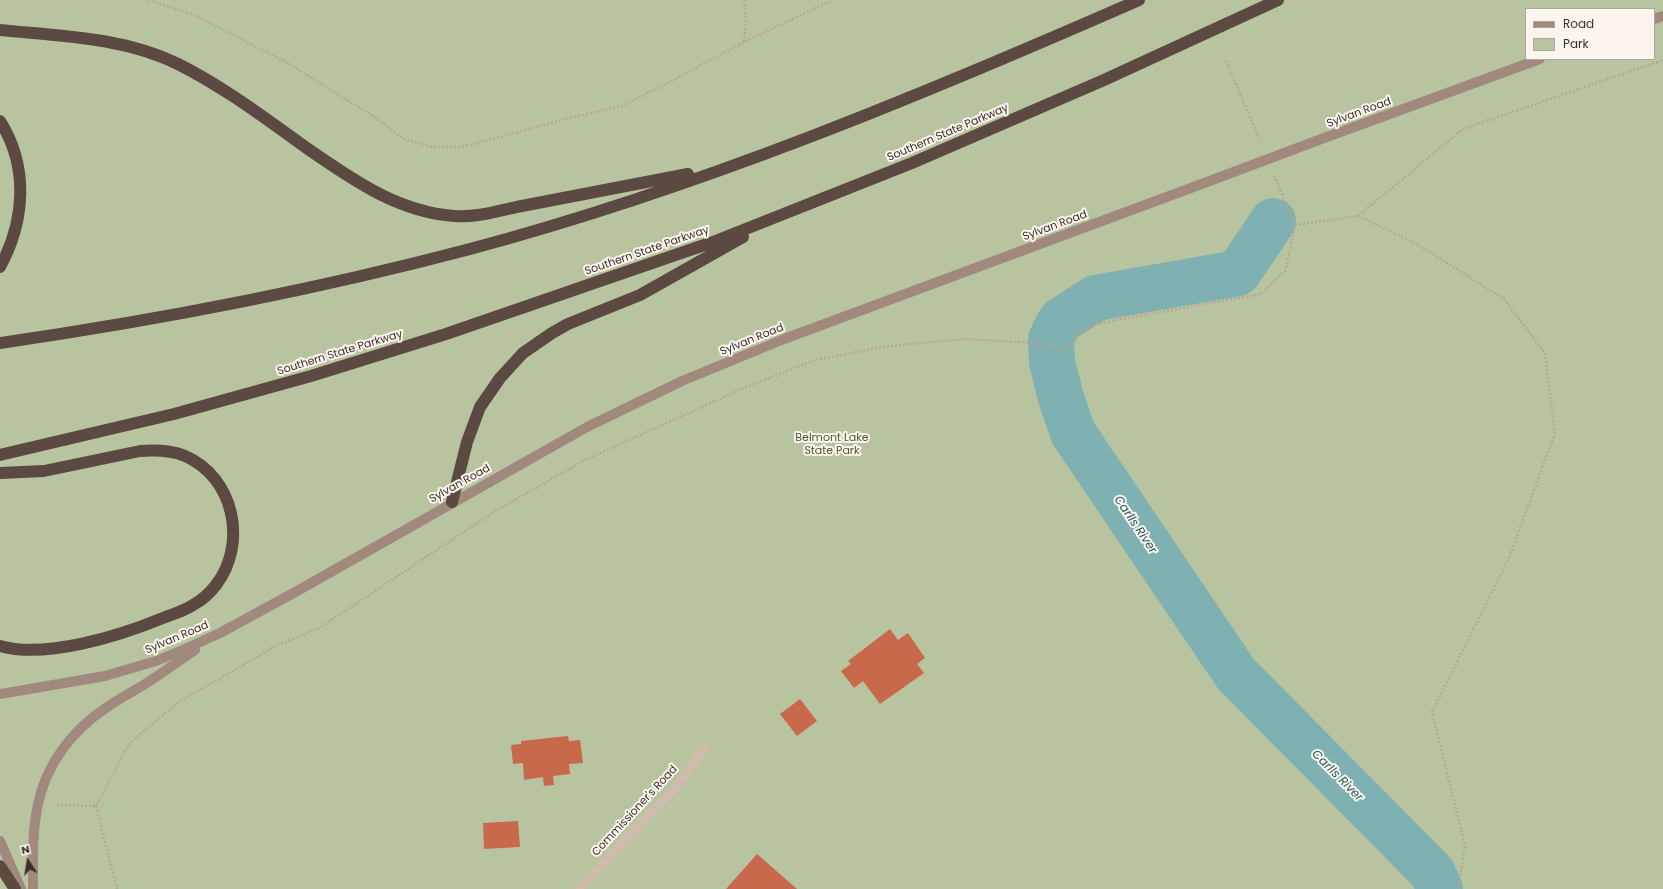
<!DOCTYPE html>
<html>
<head>
<meta charset="utf-8">
<style>
	body { margin:0 }
	#map { position:relative; width:1663px; height:889px; overflow:hidden; background:#f4ebe1; font-family:Poppins,sans-serif }
	canvas { display:block }
	.legend { position:absolute; left:1525px; top:8px; width:130px; height:52px; box-sizing:border-box; background:#fbf5ee; border:1px solid #aea6a0; margin:0; padding:5px 7px; list-style:none; font-size:12px; color:#3b302b }
	.legend li { display:flex; align-items:center; gap:8px; height:20px }
	.legend b { width:20px; border:1px solid #aea6a0 }
	.north { position:absolute; left:8px; top:841px; width:40px; height:40px; -webkit-text-stroke:3px #fbf5ee; paint-order:stroke; rotate:348deg; font-size:11px; font-weight:700; line-height:16px; text-align:center; color:#3b302b }
	.north::after { content:''; display:block; margin:auto; width:14px; height:18px; background:#3b302b; clip-path:polygon(50% 0,100% 100%,50% 72%,0 100%) }
</style>
</head>
<body>
<div id="map">
<canvas width="1663" height="889"></canvas>
<ul class="legend">
<li><b style="height:5px;background:#a18a7d"></b>Road</li>
<li><b style="height:11px;background:#b8c4a0"></b>Park</li>
</ul>
<div class="north">N</div>
</div>
<script>
const ctx = document.querySelector('canvas').getContext('2d');
ctx.lineJoin = 'round';
function fillPath(path, color) { ctx.fillStyle = color; ctx.fill(path, 'evenodd'); }
function stroke(path, color, width, dash) { ctx.strokeStyle = color; ctx.lineWidth = width; ctx.lineCap = dash ? 'butt' : 'round'; ctx.setLineDash(dash || []); ctx.stroke(path); }
function drawText(font, color, halo, rows, align = 'center') {
  ctx.font = font + ' Poppins,sans-serif'; ctx.lineWidth = 4; ctx.setLineDash([]); ctx.textBaseline = 'middle'; ctx.strokeStyle = halo; ctx.fillStyle = color; for (const [text, x, y, turn = 0] of rows) {
    ctx.save(); ctx.translate(x, y); ctx.rotate((+turn || 0) * Math.PI / 180); ctx.textAlign = isNaN(turn) ? turn : align; if (halo) ctx.strokeText(text, 0, 0); ctx.fillText(text, 0, 0); ctx.restore();
  }
}
const green = new Path2D(`
	M0,0H1663V889H0ZM1526,9H1654V59H1526Z`);
const river = new Path2D(`
	M1273,221L1238,273L1096,298L1060,321L1051,339L1052,362L1061,398L1073,433L1236,674L1432,872L1440,889`);
const building = new Path2D(`
	M890,629L898,640L908,633L925,658L917,664L924,673L880,704L863,681L854,688L841,671L851,664L848,661Z
	M800,699L817,721L797,736L780,714Z
	M568,736L569,741L580,740L583,763L569,764L570,774L553,776L554,785L544,786L543,777L524,780L523,763L513,764L511,745L521,744V741Z
	M518,821L520,847L484,849L483,823Z
	M757,854L797,889H726Z`);
const path = new Path2D(`
	M148,0L192,14L286,62L376,118L404,139L433,147H459L480,142L565,119L622,106L666,84L744,42L833,0
	M744,0L746,22L744,42
	M1226,61L1261,143
	M1358,216L1417,244L1504,299L1545,353L1555,433L1509,558L1432,712L1465,846L1458,889
	M1295,225L1358,216L1463,129L1663,60
	M57,805L96,806L129,744L177,703L276,646L321,627L492,513L587,459L744,388L815,360L889,346L965,339L1035,343L1060,349L1069,346L1081,331L1095,324L1261,294L1286,270L1295,225L1274,175
	M96,806L117,889`);
const street = new Path2D(`
	M579,889L678,785L705,747`);
const secondary = new Path2D(`
	M1654,19L1663,16
	M1316,141L1540,59
	M0,694L105,676L156,661L185,649L220,633L299,590L587,427L682,381L784,339L1207,182
	M0,841L21,889
	M33,889C33,861 32,832 38,804C46,765 72,730 106,708C117,700 130,693 142,686C160,675 177,662 195,650`);
const highway = new Path2D(`
	M0,30C60,36 123,37 178,64C224,87 266,119 308,149C353,180 398,212 454,216C480,218 503,209 527,205C581,195 634,184 688,174
	M0,121C29,167 25,221 0,267
	M0,343C159,320 315,290 470,249C699,188 922,95 1139,0
	M0,455L174,414L311,376L446,334L713,242L912,163L1104,80L1278,0
	M0,473L44,471L140,451C155,450 171,450 185,456C234,477 248,543 216,585C210,593 202,600 193,605C184,611 173,614 163,618C119,636 46,659 0,646
	M452,502L467,442L480,407L500,378L523,353L552,333L568,324L640,295L743,237
	M0,866L15,889`);
const secondaryBridge = new Path2D(`
	M1207,182L1316,141`);
const streetNames = [
	["Sylvan Road",1359,113,-20],
	["Southern State Parkway",948,133,-23],
	["Sylvan Road",1055,226,-20],
	["Southern State Parkway",647,251,-19],
	["Sylvan Road",752,340,-22],
	["Southern State Parkway",340,353,-17],
	["Sylvan Road",460,484,-29],
	["Sylvan Road",177,638,-23],
	["Commissioner's Road",635,811,-47]
];
const parkNames = [
	["Belmont Lake",832,438],
	["State Park",832,451]
];
const waterNames = [
	["Carlls River",1135,525,56],
	["Carlls River",1337,776,45]
];
fillPath(green, '#b8c4a0');
stroke(river, '#7fb0b2', 46);
fillPath(building, '#c8694b');
stroke(path, '#b9a596', 2.5, [2, 2]);
stroke(street, '#cdbbac', 10);
stroke(secondary, '#a18a7d', 10);
stroke(highway, '#5c4a42', 12);
stroke(secondaryBridge, '#a18a7d', 10);
drawText('11px', '#3b302b', '#fbf5ee', streetNames);
drawText('11px', '#4a5a2e', '#fbf5ee', parkNames);
drawText('italic 12px', '#1f5a5e', '#fbf5ee', waterNames);
</script>
</body>
</html>
